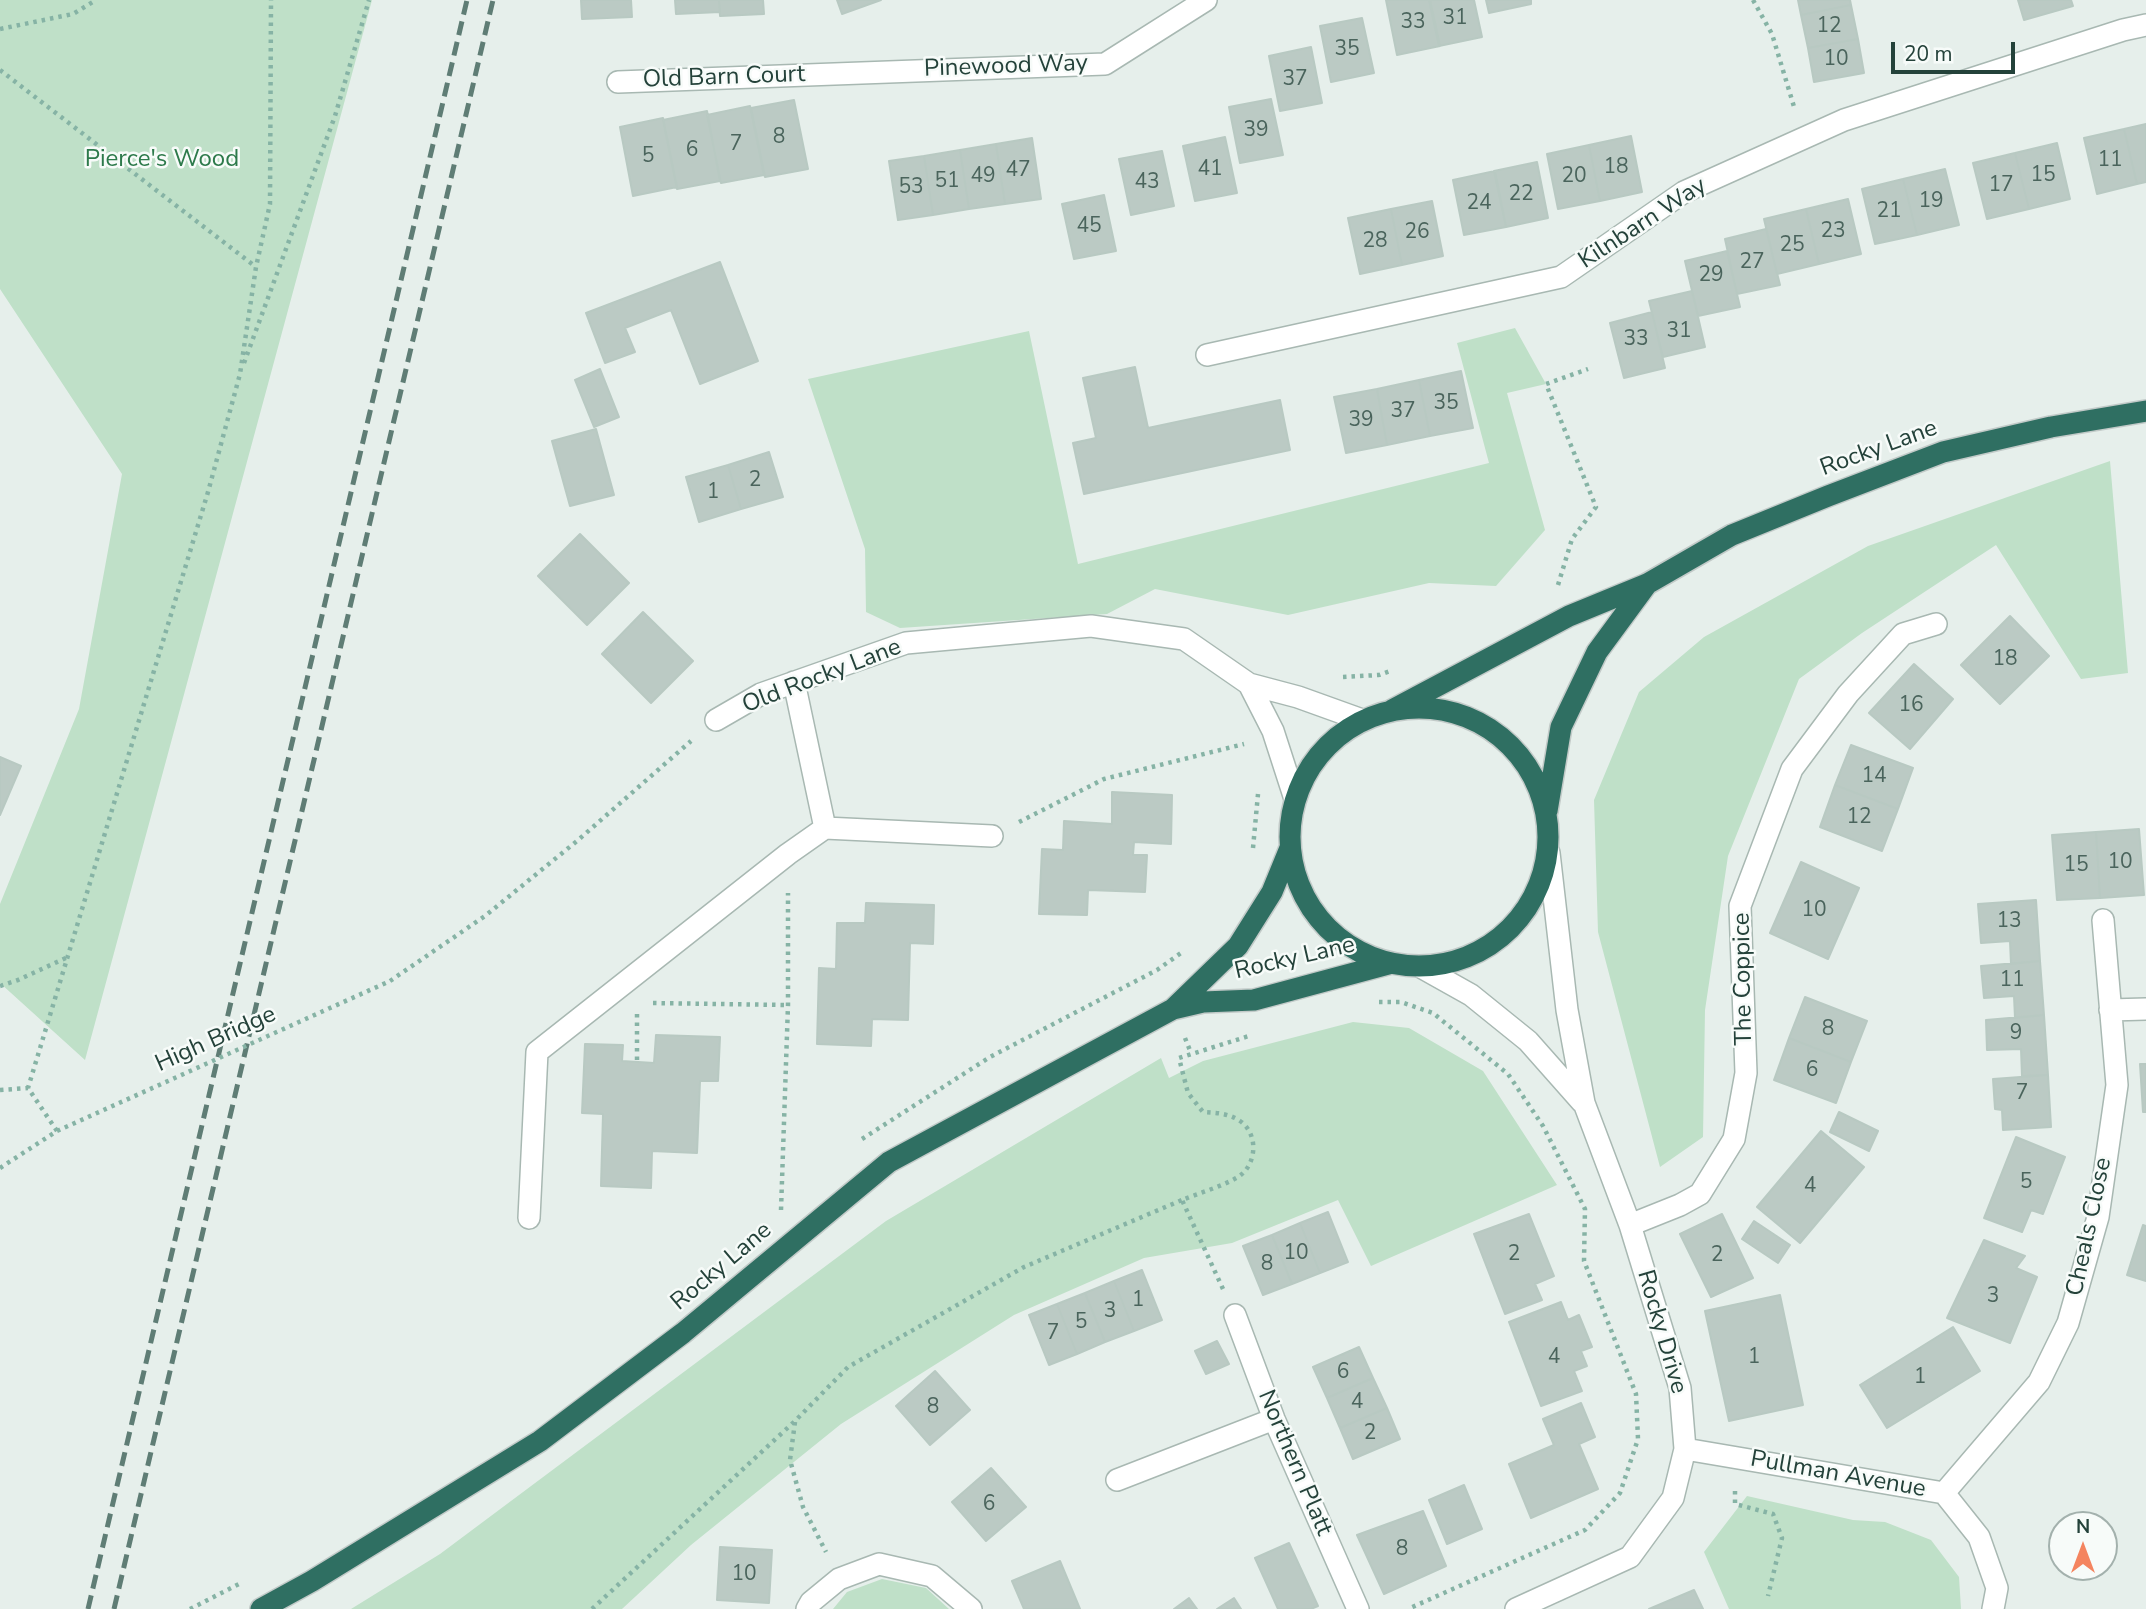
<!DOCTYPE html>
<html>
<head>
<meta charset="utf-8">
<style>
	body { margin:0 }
	#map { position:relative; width:2146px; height:1609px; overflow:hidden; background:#e6efeb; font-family:"Nunito Sans",sans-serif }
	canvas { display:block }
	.north { position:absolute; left:2048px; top:1511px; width:70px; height:70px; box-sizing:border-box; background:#f7fbf9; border:2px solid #a3b1ad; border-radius:50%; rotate:0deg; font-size:19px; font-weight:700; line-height:28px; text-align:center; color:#24423a }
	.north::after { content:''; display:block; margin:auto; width:24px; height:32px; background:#f4845f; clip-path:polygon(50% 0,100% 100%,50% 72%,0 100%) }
	.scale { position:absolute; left:1891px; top:42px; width:124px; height:32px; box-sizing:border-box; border:4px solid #24423a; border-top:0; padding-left:9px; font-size:21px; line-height:24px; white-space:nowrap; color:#24423a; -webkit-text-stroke:5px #f7fbf9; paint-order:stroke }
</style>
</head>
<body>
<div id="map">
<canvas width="2146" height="1609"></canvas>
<div class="north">N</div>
<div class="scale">20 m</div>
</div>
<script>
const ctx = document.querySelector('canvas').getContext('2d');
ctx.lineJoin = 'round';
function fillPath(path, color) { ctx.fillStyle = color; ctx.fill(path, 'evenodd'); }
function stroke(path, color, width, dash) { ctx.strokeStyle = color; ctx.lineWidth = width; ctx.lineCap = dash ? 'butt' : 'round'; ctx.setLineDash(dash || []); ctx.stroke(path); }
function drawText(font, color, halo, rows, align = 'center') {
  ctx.font = font + ' "Nunito Sans",sans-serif'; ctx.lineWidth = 5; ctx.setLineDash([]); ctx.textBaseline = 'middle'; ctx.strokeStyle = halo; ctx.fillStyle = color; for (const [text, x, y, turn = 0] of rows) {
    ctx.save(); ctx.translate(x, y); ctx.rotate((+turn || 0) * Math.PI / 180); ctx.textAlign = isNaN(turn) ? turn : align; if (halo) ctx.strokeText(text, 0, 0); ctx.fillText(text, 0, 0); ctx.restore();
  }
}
const green = new Path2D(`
	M0,0H372L85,1060L0,983V904L79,709L122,474L0,289Z
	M1515,328L1546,384L1507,393L1545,530L1496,586L1429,583L1288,615L1155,589L1107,614L900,628L866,612L865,549L808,379L1029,331L1078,564L1489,463L1457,343Z
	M2110,461L2128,673L2081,679L1996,545L1862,633L1799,679L1728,856L1705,1010L1703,1137L1660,1167L1598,932L1594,800L1639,692L1704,637L1868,546Z
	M1353,1022L1409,1028L1483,1071L1557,1185L1371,1266L1338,1200L1232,1243L1144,1258L1014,1315L841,1424L691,1545L622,1609H351L440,1554L886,1221L1161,1058L1169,1078L1203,1061Z
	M1747,1496L1853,1520L1885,1522L1931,1540L1959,1577L1961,1609H1729L1704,1552Z
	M882,1579L926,1588L949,1609H833L847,1592Z`);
const building = new Path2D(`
	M581,0H631L632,17L582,19Z
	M675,0H719L720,12L676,14Z
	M719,0H763L764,14L720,16Z
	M837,0H881L842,14Z
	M1386,0H1430L1440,46L1397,55Z
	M1429,0H1474L1482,37L1439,46Z
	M1486,0H1531V4L1489,13Z
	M1798,0H1850L1851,5L1801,15Z
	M2018,0H2071L2073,6L2024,20Z
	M1851,5L1858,39L1808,48L1801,15Z
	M1362,18L1374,73L1331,82L1320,26Z
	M1858,39L1864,73L1814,82L1808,48Z
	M1311,47L1322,103L1280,111L1269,56Z
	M1271,99L1283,155L1240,163L1229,107Z
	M794,100L808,169L765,177L751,108Z
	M750,106L764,175L721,183L707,115Z
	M707,111L720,181L677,189L663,120Z
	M663,118L677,187L633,196L620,127Z
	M2146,124V182L2137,184L2124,129Z
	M2124,129L2137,184L2097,194L2084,138Z
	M1631,136L1642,192L1600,201L1589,145Z
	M1225,137L1237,193L1195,201L1183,146Z
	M1032,138L1041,199L1005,204L996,144Z
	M2057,143L2070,199L2029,209L2015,153Z
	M996,144L1005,204L969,209L960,150Z
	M1589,145L1600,201L1558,209L1547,154Z
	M960,150L969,209L933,215L924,156Z
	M1162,151L1174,206L1131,215L1119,159Z
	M2015,153L2029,209L1987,219L1973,163Z
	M924,156L933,215L898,220L889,161Z
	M1537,162L1548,218L1506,227L1494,171Z
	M1945,169L1959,225L1917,235L1903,179Z
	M1495,171L1506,227L1464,235L1453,180Z
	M1903,179L1917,235L1875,244L1862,189Z
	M1104,195L1116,251L1074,259L1062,204Z
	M1848,199L1861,254L1819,264L1806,209Z
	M1432,201L1443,256L1402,265L1391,209Z
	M1391,209L1402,265L1360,274L1348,218Z
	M1806,209L1819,264L1777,274L1764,219Z
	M1766,229L1780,285L1737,294L1725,239Z
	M1727,251L1740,307L1698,316L1685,261Z
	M720,262L758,361L700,384L671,310L625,328L635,352L605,363L586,313Z
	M1692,291L1705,347L1663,357L1649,301Z
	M1652,312L1665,368L1624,378L1610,323Z
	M1135,367L1148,428L1280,400L1290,450L1084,494L1073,443L1096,438L1083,378Z
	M600,369L619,417L594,427L575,380Z
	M1461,371L1473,428L1430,436L1419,380Z
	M1419,380L1430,436L1387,445L1377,389Z
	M1377,389L1387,445L1346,453L1334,397Z
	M596,429L614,495L570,506L552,441Z
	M769,452L783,497L741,509L728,465Z
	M728,465L741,509L699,522L686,477Z
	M580,534L629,583L587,625L538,576Z
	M643,612L693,661L651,703L602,654Z
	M2010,616L2049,656L2000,704L1961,665Z
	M1914,664L1953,699L1910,749L1869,713Z
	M1851,745L1913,768L1898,809L1835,785Z
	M0,757L21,766L0,815Z
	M1835,785L1898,809L1882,851L1820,827Z
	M1112,792L1172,795L1171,844L1134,842L1133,855H1147L1145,892L1088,890L1087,915L1039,914L1042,849L1063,850L1064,821L1112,824Z
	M2139,829L2144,895L2100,898L2096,832Z
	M2096,832L2100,898L2057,900L2052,835Z
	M1801,862L1859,888L1828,959L1770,933Z
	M2036,900L2040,961L2011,964L2010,941L1981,943L1978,904Z
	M866,903L934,905L933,944L910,943L908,1020L872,1019L871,1046L817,1044L819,968L836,969L837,923H865Z
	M2040,961L2044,1015L2015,1018L2014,996L1984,998L1981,966Z
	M1805,997L1867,1021L1851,1062L1789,1038Z
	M2044,1015L2048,1075L2022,1076L2021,1049L1987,1050L1986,1020Z
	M656,1035L720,1037L718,1081H700L697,1153L652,1151L651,1188L601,1186L603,1114L582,1113L585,1044L623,1045L622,1061L654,1063Z
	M1789,1038L1851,1062L1836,1103L1774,1080Z
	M2140,1064H2146V1112H2143Z
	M2048,1075L2051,1127L2003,1130L2002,1110L1995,1109L1993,1079Z
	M1839,1112L1878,1131L1869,1151L1830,1132Z
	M1821,1131L1864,1167L1800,1243L1757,1207Z
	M2016,1137L2065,1157L2043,1214L2031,1210L2022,1232L1984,1218Z
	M1328,1212L1348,1262L1320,1273L1300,1223Z
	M1529,1214L1554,1276L1535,1284L1542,1300L1505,1314L1474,1234Z
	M1722,1214L1753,1278L1711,1297L1680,1234Z
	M1754,1221L1790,1245L1778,1263L1742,1239Z
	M1300,1223L1320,1273L1292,1284L1272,1235Z
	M2143,1225L2146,1226V1281L2127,1275Z
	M1272,1235L1292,1284L1263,1295L1243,1246Z
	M1984,1240L2025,1256L2016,1268L2037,1277L2010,1343L1947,1318Z
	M1142,1270L1162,1320L1134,1331L1114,1281Z
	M1114,1281L1134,1331L1105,1342L1085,1293Z
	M1085,1293L1105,1342L1077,1354L1057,1304Z
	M1780,1295L1803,1405L1729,1421L1705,1311Z
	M1561,1302L1568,1320L1579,1315L1592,1347L1581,1351L1587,1366L1574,1371L1582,1391L1541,1406L1509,1322Z
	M1057,1304L1077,1354L1049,1365L1029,1315Z
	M1953,1327L1980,1371L1887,1428L1860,1385Z
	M1217,1341L1229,1364L1206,1374L1195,1351Z
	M1359,1347L1373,1378L1327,1398L1313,1367Z
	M935,1371L970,1410L930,1445L896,1406Z
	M1373,1378L1387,1408L1340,1428L1327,1398Z
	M1581,1403L1595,1437L1579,1444L1598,1489L1531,1518L1509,1464L1554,1445L1543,1419Z
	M1387,1408L1400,1439L1353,1459L1340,1428Z
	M991,1468L1026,1507L986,1541L952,1502Z
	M1464,1485L1482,1529L1447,1544L1429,1500Z
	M1423,1511L1446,1566L1384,1594L1357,1535Z
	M1289,1543L1318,1606L1311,1609H1278L1255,1558Z
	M720,1547L772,1550L769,1603L717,1600Z
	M1060,1561L1080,1609H1024L1012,1581Z
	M1694,1590L1703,1609H1649Z
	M1189,1598L1197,1609H1174Z
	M1234,1598L1241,1609H1217Z`);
const path = new Path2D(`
	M1753,0L1772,34L1795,110
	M0,29L73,14L96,0
	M0,70L256,267
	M244,363L335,116L369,0
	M1558,585L1572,539L1596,507L1546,384L1588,369
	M1343,677L1379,675L1393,670
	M1019,822L1104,779L1244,744
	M1253,848L1258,794
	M390,981L485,916L577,841L691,741
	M0,986L18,980L68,957
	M1379,1002H1401L1433,1013L1508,1074L1543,1126L1585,1209L1584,1261L1636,1394L1638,1439L1620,1493L1585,1530L1408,1609
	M653,1003L788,1005
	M637,1014V1062
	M1185,1038L1191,1053
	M0,1090L28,1088
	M862,1139L990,1057L1157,970L1181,953
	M0,1168L57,1131L28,1088L208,492L240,374L256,267L270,204L271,0
	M781,1210L788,1005V893
	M1223,1289L1182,1200C1199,1193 1221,1187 1238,1177C1257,1165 1259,1134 1240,1121C1228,1113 1217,1113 1203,1112L1188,1093L1179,1058L1252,1035
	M795,1422L790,1460L803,1507L826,1552
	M1735,1491V1504L1773,1514L1782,1538L1768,1596
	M190,1609L239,1584
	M592,1609L795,1421L848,1367L1024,1267L1182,1200`);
const minor = new Path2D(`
	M618,82L1105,64L1206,0
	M1207,355L1561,277L1684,192L1844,120L2123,30L2146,25
	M794,682L825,828
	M1249,684L1273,731L1295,799
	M716,720L761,694L906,643L1091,626L1184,639L1249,684L1298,697L1362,720
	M1421,967L1471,995L1528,1041L1582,1102
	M2110,1010L2146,1009
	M529,1218L537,1052L788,854L825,828L992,836
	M1630,1225L1680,1205L1700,1194L1734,1139L1746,1073L1740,906L1792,769L1848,694L1903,634L1936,624
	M1235,1315L1274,1419L1358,1609
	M1685,1449L1944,1493L1979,1537L1997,1588L1993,1609
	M1117,1480L1274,1419
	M1944,1493L2039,1382L2068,1323L2098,1217L2117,1085L2103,920
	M807,1609L811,1602L839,1579L879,1564L932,1576L971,1609
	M1516,1609L1630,1557L1673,1498L1685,1449L1680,1388L1630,1225L1584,1103L1567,1010L1549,853`);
const highway = new Path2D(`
	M1290 837a129 129 0 1 1 258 0a129 129 0 1 1-258 0Z
	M1392,710L1569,616L1647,584L1732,535L1828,496L1943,452L2051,427L2146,411
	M1547,811L1561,727L1597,652L1647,584
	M1173,1009L1238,946L1272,892L1290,848
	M261,1609L312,1581L540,1441L683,1333L889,1162L1173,1009L1203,1002L1254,1000L1388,964`);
const rail = new Path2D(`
	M88,1609L467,0
	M114,1609L493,0`);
const pathBridge = new Path2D(`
	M57,1131L390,981`);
const numberNames = [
	["31",1455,19],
	["33",1413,23],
	["12",1829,27],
	["35",1347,50],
	["10",1836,60],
	["37",1295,80],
	["39",1256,131],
	["8",779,138],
	["7",736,145],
	["6",692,151],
	["5",648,157],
	["11",2110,161],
	["18",1616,168],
	["41",1210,170],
	["47",1018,171],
	["15",2043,176],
	["49",983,177],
	["20",1574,177],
	["51",947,182],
	["43",1147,183],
	["17",2001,186],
	["53",911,188],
	["22",1521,195],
	["19",1931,202],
	["24",1479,204],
	["21",1889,212],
	["45",1089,227],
	["23",1833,232],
	["26",1417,233],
	["28",1375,242],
	["25",1792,246],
	["27",1752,263],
	["29",1711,276],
	["31",1679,332],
	["33",1636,340],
	["35",1446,404],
	["37",1403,412],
	["39",1361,421],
	["2",755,481],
	["1",713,493],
	["18",2005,660],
	["16",1911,706],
	["14",1874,777],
	["12",1859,818],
	["10",2120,863],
	["15",2076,866],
	["10",1814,911],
	["13",2009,922],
	["11",2012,981],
	["8",1828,1030],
	["9",2016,1034],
	["6",1812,1071],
	["7",2022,1094],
	["5",2026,1183],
	["4",1810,1187],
	["10",1296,1254],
	["2",1514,1255],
	["2",1717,1256],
	["8",1267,1265],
	["3",1993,1297],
	["1",1138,1301],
	["3",1110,1312],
	["5",1081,1323],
	["7",1053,1334],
	["4",1554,1358],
	["1",1754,1358],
	["6",1343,1373],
	["1",1920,1378],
	["4",1357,1403],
	["8",933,1408],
	["2",1370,1434],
	["6",989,1505],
	["8",1402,1550],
	["10",744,1575]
];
const streetNames = [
	["Pinewood Way",1006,67,-2],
	["Old Barn Court",724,78,-2],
	["Kilnbarn Way",1643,224,-33],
	["Rocky Lane",1879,449,-20],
	["Old Rocky Lane",822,677,-21],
	["Rocky Lane",1295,959,-13],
	["The Coppice",1744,979,-91],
	["High Bridge",216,1040,-24],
	["Cheals Close",2090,1227,-78],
	["Rocky Lane",722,1267,-40],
	["Rocky Drive",1661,1332,74],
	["Northern Platt",1294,1463,67],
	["Pullman Avenue",1838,1475,10]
];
const parkNames = [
	["Pierce's Wood",162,160]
];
fillPath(green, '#bfe0c8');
fillPath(building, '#bbcac4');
stroke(building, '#b8c9c2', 2);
stroke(minor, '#a8b8b2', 24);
stroke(highway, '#c2cac8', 24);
stroke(path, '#86b3a5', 4.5, [3.5, 5]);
stroke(minor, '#fff', 21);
stroke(highway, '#2f6f62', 21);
stroke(rail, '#5f7d75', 5, [14, 7]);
stroke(pathBridge, '#86b3a5', 4.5, [3.5, 5]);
drawText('21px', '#4a645c', null, numberNames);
drawText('24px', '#24423a', '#f7fbf9', streetNames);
drawText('24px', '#2d7a4b', '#f7fbf9', parkNames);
</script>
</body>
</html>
